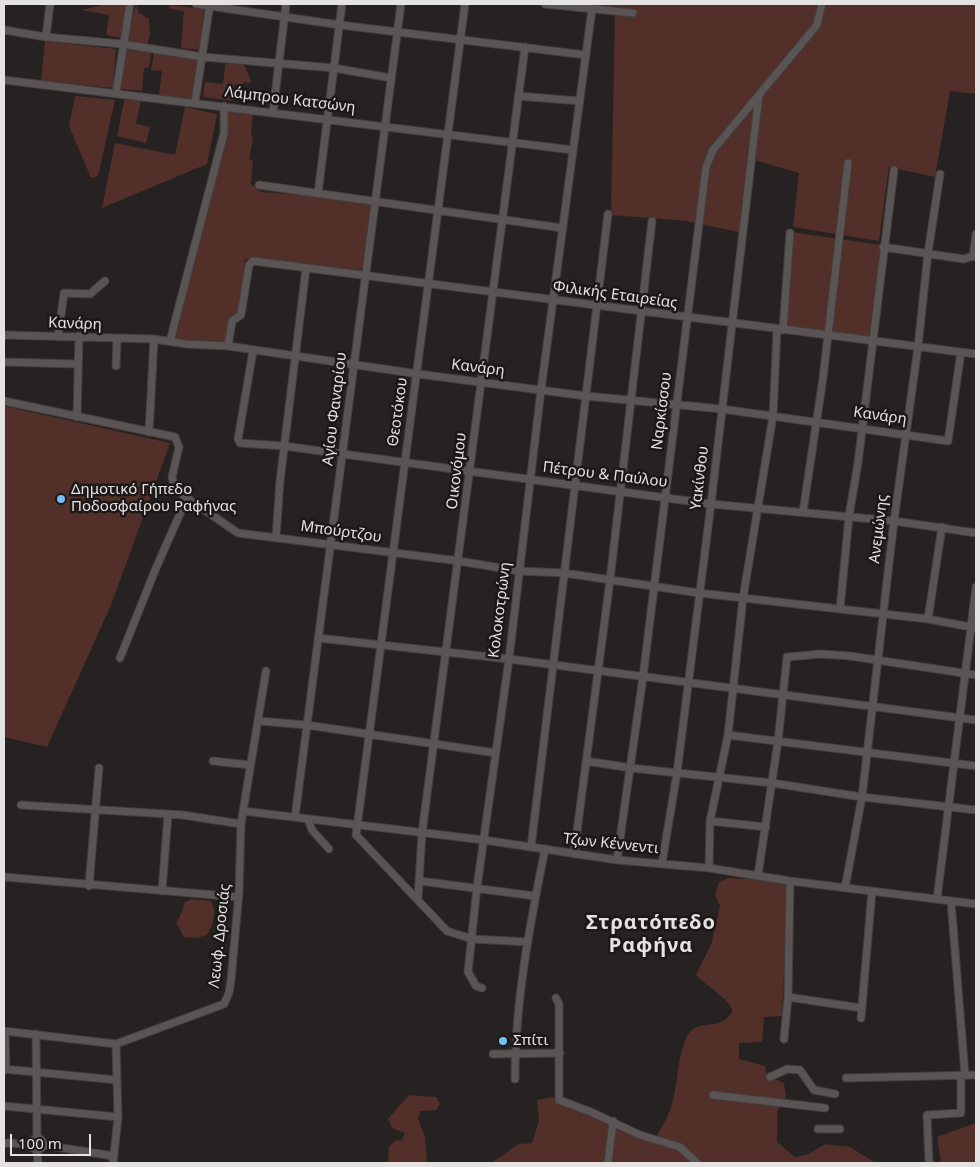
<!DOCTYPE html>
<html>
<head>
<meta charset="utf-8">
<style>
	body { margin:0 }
	#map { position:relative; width:980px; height:1167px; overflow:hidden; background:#262221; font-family:"Noto Sans",sans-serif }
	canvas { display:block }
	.frame { position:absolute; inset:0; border:5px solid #e5e3e2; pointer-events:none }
	.scale { position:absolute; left:10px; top:1134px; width:81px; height:22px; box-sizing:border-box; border:2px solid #e5e3e2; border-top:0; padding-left:6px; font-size:15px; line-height:18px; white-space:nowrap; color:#e5e3e2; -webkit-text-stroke:4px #1c1818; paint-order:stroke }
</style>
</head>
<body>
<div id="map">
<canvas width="980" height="1167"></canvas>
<div class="frame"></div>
<div class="scale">100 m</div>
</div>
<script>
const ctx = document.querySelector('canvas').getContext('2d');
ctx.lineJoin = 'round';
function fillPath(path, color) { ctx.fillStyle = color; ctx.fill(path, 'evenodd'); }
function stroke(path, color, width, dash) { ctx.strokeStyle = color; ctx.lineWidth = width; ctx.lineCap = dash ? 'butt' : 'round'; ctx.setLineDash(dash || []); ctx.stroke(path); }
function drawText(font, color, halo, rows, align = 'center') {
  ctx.font = font + ' "Noto Sans",sans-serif'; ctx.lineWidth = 5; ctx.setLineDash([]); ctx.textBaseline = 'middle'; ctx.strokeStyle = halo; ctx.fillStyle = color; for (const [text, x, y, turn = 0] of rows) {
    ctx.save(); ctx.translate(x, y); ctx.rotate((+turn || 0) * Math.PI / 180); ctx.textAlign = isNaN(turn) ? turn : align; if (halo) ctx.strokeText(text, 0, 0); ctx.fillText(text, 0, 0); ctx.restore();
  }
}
const green = new Path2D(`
	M106,4H127L121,38L106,35L109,15L81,10Z
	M136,4L139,13L149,19L150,35L147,45L127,40Z
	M560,4H976V94L950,91L935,177L889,167L879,241L793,227L799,173L755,160L743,233L686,221L611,215L615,13Z
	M170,5L204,9L200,50L181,48L184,11L170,9Z
	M45,41L116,49L113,88L41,81Z
	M125,50L151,52L149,67L144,68L142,91L120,89Z
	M154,51L198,58L192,99L159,95L162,71L151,70Z
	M243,62L252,83L244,82L241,87L235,84L233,101L203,97L205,82L223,84L225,64Z
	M75,96L115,100L98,176L91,178L69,126Z
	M125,97L141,100L136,124L150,127L146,143L117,136Z
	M185,107L217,114L207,164L102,208L115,143L175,155Z
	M226,109L253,113L251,133L253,138L249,159L253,161L251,184L261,192L307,195L370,205L364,276L245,259L238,315L230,316L227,346L173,340Z
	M792,232L881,245L869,338L785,328Z
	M4,406L170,443L111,605L47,747L4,737Z
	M728,878L772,880L788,883L782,1016L764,1017L762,1042L739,1043V1059L765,1066L767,1076L784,1083L786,1098L777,1111V1142L795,1157L809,1154L825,1144L850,1147L876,1163H491L519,1144L532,1143L539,1121L537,1100L552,1097L653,1142C660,1130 669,1117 672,1103C679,1082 677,1049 690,1032C701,1019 722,1032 733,1010C725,996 708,987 696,975L711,945L720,906L715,894L719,882Z
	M192,899L211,901C217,913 213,924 207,935L197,938L184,937L176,922L180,916L185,902Z
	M409,1095L436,1097L440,1104L436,1110L420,1111L418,1119L425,1137L427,1163H388L389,1147L395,1141L402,1140L405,1133L392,1128L388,1119Z
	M976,1123V1163H941L937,1137Z`);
const minor = new Path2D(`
	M196,4L340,25L586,55
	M465,4L356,835L447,931L472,939L528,942
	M545,4L633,13
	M4,30L46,37L122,44L203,57L334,68L391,78
	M46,37L50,4
	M4,80L573,150
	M116,93L130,4
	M518,96L580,101
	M195,102L210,4
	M273,112L286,4
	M259,185L562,228
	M318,193L342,4
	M883,247L964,259L976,255
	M973,257L976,234
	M783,330L790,233
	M4,335L154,339L186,344L228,346L418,374L586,396L722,409L948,441L961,352
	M58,337L64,293L90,294L105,281
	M170,341L224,133V106
	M228,346L232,321L241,315L249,265L253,261L976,354
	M253,351L238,439L240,443L284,446L711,504L894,521L976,533
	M4,362L78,364
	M116,366L117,339
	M4,401L175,437L179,447L172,477L174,486L184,496L238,533L459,561L519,571L564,573L699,593L928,619L976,628
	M77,417L79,336
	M149,432L154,339
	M803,512L823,378L848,163
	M276,537L280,481L306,269
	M840,609L849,516L858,463L894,170
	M928,619L942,527
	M318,638L509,659L976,720
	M120,658L156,568L187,498
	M259,721L307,725L496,753
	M728,735L976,766
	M213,761L250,765
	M586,761L631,768L772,783L862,797L976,810
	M21,805L183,815L241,824
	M243,811L484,840L617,860L709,868L790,881L976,904
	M295,817L401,4
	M308,819L312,830L329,849
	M710,821L766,827
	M531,847L608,214
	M574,854L610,580L652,221
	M617,860L643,677L706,167L713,150L817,25L822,4
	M662,863L677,773L711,504L759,95
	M709,868L710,821L728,735L743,598L773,416L777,330
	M758,875L778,741L787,657L821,654L850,656L976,675
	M4,877L238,897
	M420,881L535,896
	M89,886L99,768
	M845,888L862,797L894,521L918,347L928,253L940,174
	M162,891L168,814
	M418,899L422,833L525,47
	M937,899L976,587
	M951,901L965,1075
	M482,988L476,986L468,972L477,887L509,659L541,390L592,9
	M788,997L861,1008
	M556,998L559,1004V1100L591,1112L640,1135L680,1147L697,1163
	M861,1018L872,891
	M4,1031L116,1044L224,1004L229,993L231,980L239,892L241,824L266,671
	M5,1031L6,1070
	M36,1034L37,1137
	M784,1039L788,997L790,881
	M493,1054L560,1053
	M4,1069L117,1080
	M770,1077L787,1069L800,1070L814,1090L835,1094
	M846,1078L976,1075
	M515,1079C515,1002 530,924 545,849
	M713,1095L825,1108
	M4,1106L118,1117
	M818,1129H840
	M31 1144a6 6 0 1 1 12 0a6 6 0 1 1-12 0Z
	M4,1143L31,1144
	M44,1145L113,1156
	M37,1150L38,1163
	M113,1163L118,1117L116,1044
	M608,1163L613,1121
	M929,1163L927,1115L961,1113V1075`);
const markers = [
	[61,499,5,"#74c0f6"],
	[503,1041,5,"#74c0f6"]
];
const streetNames = [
	["Λάμπρου Κατσώνη",290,100,7],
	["Φιλικής Εταιρείας",615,295,8],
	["Κανάρη",75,324,2],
	["Κανάρη",478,368,7],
	["Αγίου Φαναρίου",335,409,-83],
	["Ναρκίσσου",662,411,-83],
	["Θεοτόκου",398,412,-82],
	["Κανάρη",880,416,8],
	["Οικονόμου",457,471,-83],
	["Πέτρου & Παύλου",605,475,7],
	["Υακίνθου",700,478,-83],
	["Ανεμώνης",879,529,-83],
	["Μπούρτζου",341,532,8],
	["Κολοκοτρώνη",500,610,-83],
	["Τζων Κέννεντι",611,844,6],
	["Λεωφ. Δροσιάς",220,936,-84]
];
const poiNames = [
	["Δημοτικό Γήπεδο",71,490],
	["Ποδοσφαίρου Ραφήνας",71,507],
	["Σπίτι",513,1041]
];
const districtNames = [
	["Στρατόπεδο",651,923],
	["Ραφήνα",651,946]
];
fillPath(green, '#522f29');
stroke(minor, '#423f3f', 9);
stroke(minor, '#5a5554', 7);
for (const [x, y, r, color] of markers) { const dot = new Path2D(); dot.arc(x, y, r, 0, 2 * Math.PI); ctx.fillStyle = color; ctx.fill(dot); stroke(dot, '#1c1818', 2); }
drawText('15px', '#e5e3e2', '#1c1818', streetNames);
drawText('15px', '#e5e3e2', '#1c1818', poiNames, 'left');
ctx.letterSpacing = '1px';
drawText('bold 20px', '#e5e3e2', '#1c1818', districtNames);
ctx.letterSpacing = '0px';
</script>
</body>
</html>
